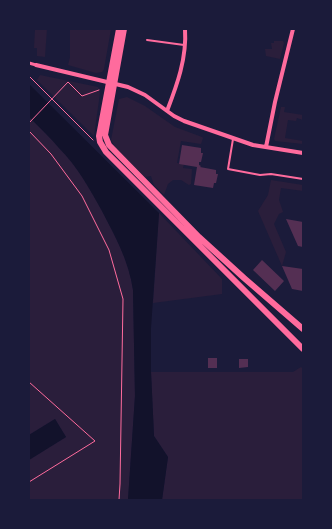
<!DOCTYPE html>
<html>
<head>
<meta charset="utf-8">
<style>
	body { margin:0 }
	#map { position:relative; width:332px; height:529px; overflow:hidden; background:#1b1b3a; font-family:"Golos Text",sans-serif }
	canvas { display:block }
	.frame { position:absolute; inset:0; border:30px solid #1b1b3a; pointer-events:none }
</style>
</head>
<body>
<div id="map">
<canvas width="332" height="529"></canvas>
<div class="frame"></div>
</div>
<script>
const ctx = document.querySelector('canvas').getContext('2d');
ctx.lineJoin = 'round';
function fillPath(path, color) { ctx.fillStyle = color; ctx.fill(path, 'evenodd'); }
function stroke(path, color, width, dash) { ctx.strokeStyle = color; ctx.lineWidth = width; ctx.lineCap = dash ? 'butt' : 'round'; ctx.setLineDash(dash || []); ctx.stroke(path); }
const green = new Path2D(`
	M35,29H47L45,57L37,56V48H34Z
	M70,29H111L104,69L102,72L96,73L68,65L70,57Z
	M274,41H283L284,43L280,59L266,56L265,49H272L271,43H274Z
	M40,75L98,87L100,93L94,136L37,80Z
	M127,97L145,106L175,127L202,137L203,138L201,144L181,141L177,163L184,164L183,168L192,169L191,184L189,185L181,180H173L168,184L164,195L154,185L151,176L145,177L115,147L111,140L119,99Z
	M281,107H285L284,112L303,115V120L297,118L296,121L288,120L285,138L303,141V144L275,141L274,139Z
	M29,117C39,127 50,137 59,148C77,166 90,189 102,211C115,236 129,261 133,290L135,396L128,500H29V460L66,437L55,419L29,435Z
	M271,180L303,185V191L281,188L279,200L283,212L279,214L274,224L286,252L282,266L258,211L268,195Z
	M159,213L222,279V294L153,303Z
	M301,367L303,369V500H162L168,457L154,436L151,372H293Z`);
const water = new Path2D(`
	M29,84L159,213L151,328V372L154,436L168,457L162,500H128L135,396L133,290C129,261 115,236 102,211C90,189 77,166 59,148C50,137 39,127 29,117Z
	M55,419L66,437L29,460V435Z`);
const building = new Path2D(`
	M182,145L201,148V153H203L201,162H199V165L201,166L200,167L216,170V174H218L216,183H214L213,188L194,185L197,167L179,164Z
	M286,219L303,222V247L298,246Z
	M262,260L284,281L275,291L253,270Z
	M282,266L303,269V291L292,289Z
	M208,358H217V368H208Z
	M239,359H248V367L239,368Z`);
const path = new Path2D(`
	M29,76L93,140
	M29,123L68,82L82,96L99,90
	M29,131L51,154L82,196L109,250L123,299L120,484L119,500
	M29,154V153
	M29,382L95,441L29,482`);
const service = new Path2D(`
	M147,40L184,45
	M233,139L228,169L260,175L271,174L303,179`);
const pedestrian = new Path2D(`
	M29,63L36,65`);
const minor = new Path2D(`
	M36,65L128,87L145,95L174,116L184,121L253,145L303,153
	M167,111C177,85 187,58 185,29
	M266,147L275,102L293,29`);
const primary = new Path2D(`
	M119,29L99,136L100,142L106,152L303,349
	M124,29L105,135L109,145L199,237L244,278L303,329`);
fillPath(green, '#2a1e3b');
fillPath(water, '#12122b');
fillPath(building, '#542f53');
stroke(path, '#ff6b9d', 1);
stroke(service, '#ff6b9d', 2);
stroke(pedestrian, '#ff6b9d', 3);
stroke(minor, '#ff6b9d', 4);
stroke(primary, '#ff6b9d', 6);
</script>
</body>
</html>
